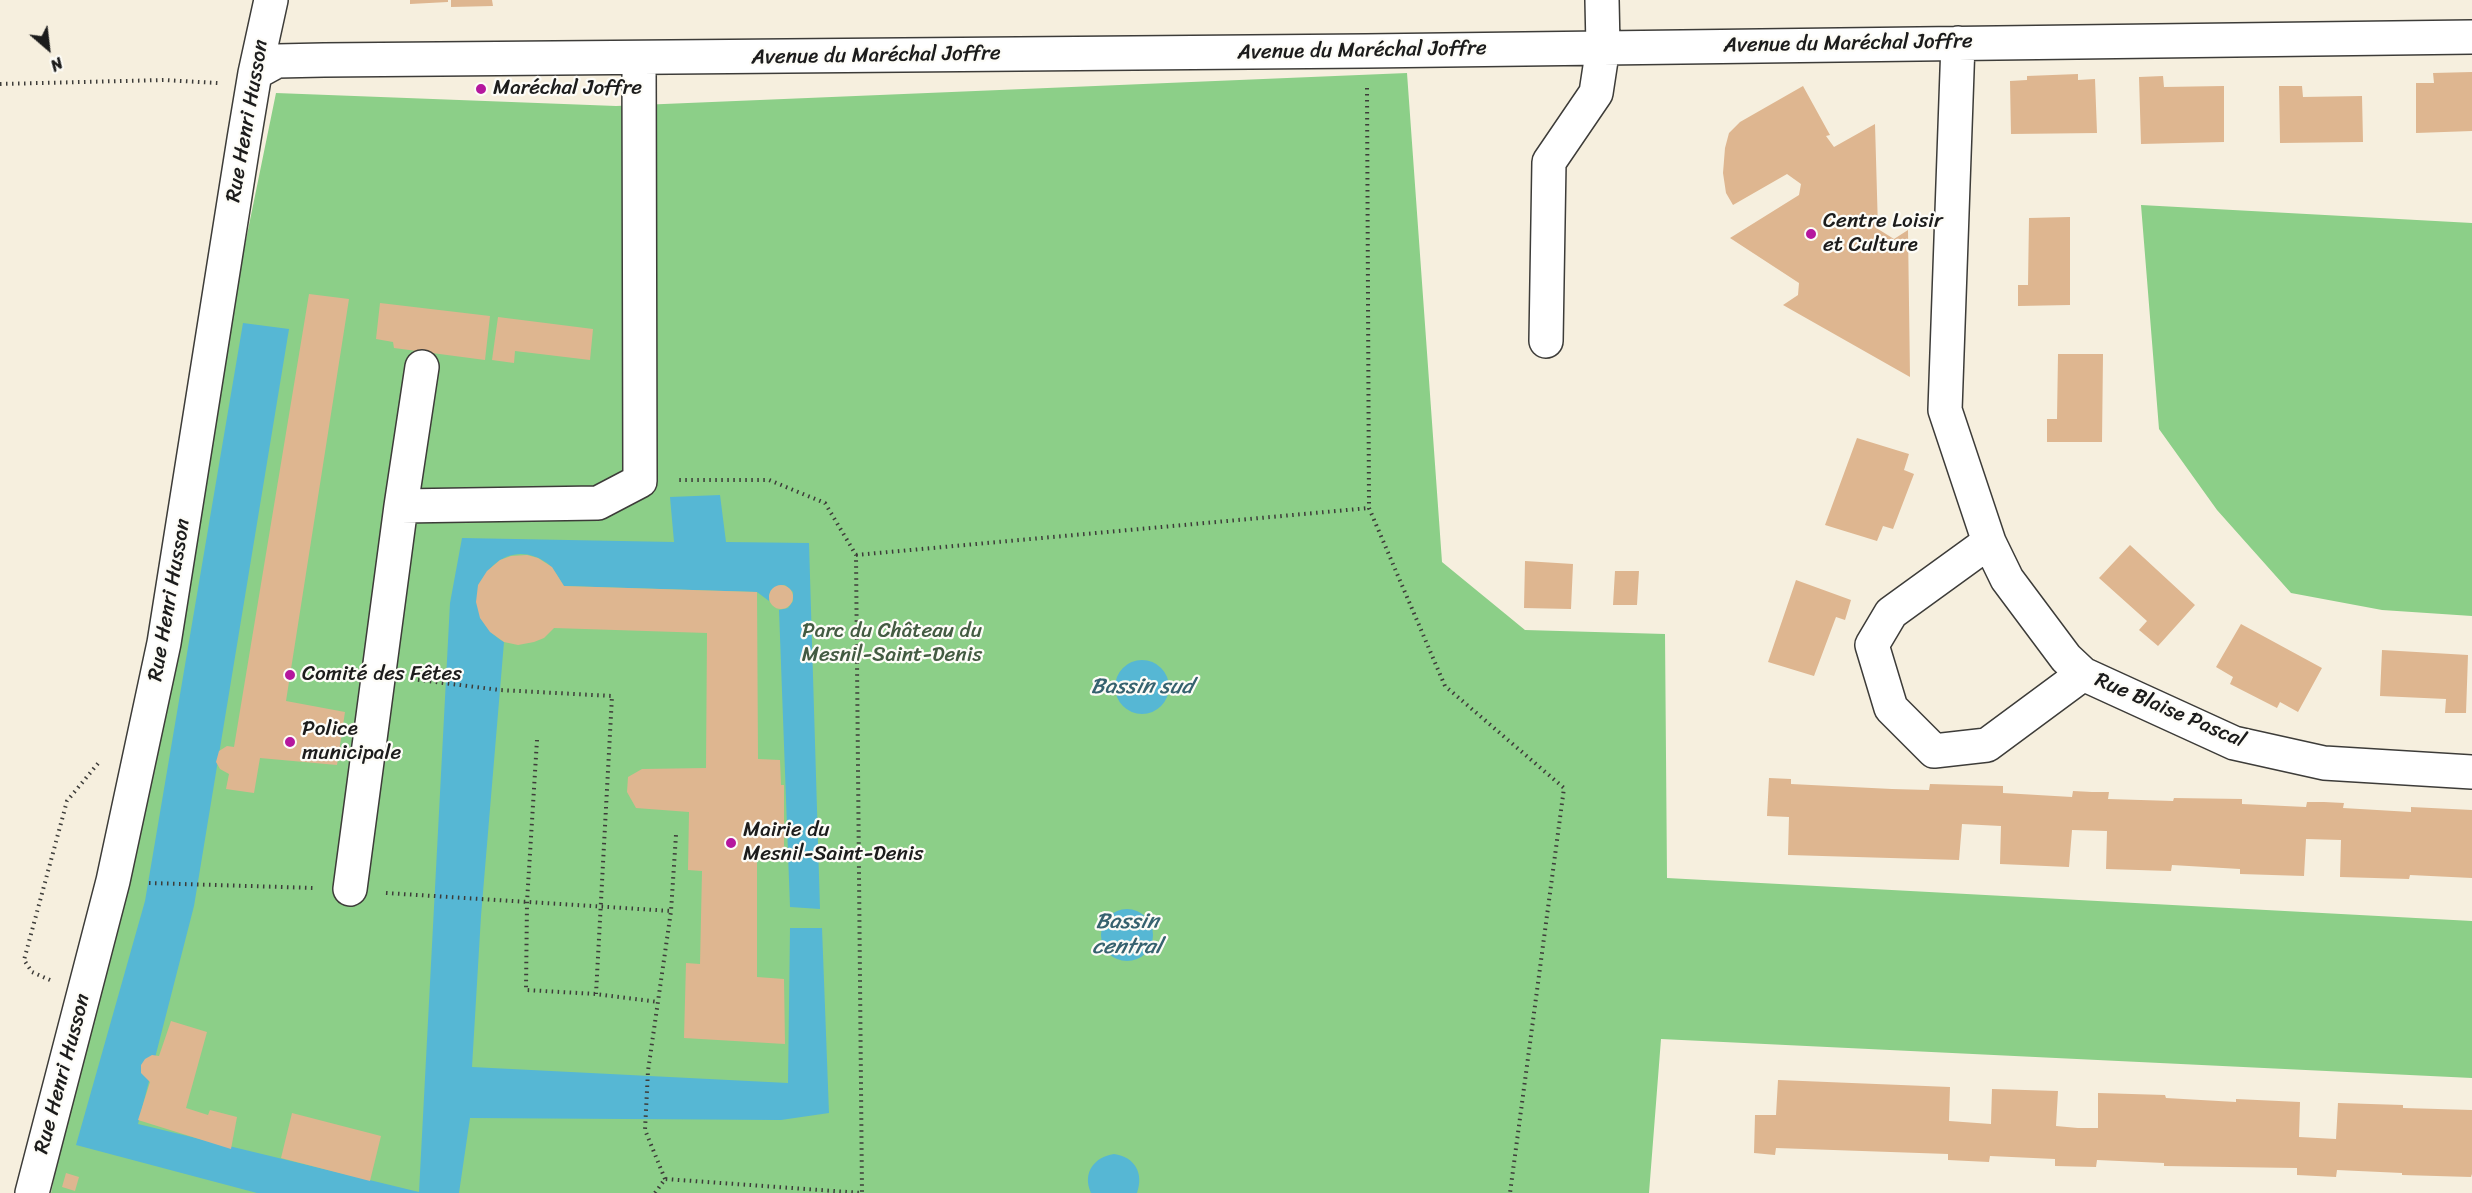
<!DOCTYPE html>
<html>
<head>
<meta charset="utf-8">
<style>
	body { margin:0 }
	#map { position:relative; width:2472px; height:1193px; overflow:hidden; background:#f6efde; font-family:Sriracha,sans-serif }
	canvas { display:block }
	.north { position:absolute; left:18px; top:18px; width:60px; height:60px; -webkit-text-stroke:4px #fdfcf7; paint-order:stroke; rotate:152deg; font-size:16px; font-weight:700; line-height:24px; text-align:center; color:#1c1c1c }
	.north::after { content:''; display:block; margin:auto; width:21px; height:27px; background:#1c1c1c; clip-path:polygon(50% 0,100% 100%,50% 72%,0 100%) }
</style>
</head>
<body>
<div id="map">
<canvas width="2472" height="1193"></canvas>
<div class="north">N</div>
</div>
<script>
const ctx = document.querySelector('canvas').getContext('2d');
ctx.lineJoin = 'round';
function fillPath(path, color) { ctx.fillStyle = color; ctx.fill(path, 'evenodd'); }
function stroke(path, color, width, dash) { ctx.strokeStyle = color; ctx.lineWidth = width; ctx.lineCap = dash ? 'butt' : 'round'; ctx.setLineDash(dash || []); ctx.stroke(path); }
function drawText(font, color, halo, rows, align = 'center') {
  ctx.font = font + ' Sriracha,sans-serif'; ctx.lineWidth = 4.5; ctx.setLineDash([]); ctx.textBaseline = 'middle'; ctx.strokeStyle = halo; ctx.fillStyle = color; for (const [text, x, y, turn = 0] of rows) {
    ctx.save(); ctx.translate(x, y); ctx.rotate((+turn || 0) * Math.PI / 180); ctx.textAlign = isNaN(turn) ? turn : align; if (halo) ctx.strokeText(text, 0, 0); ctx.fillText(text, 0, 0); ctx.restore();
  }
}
const green = new Path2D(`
	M1407,73L1442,562L1525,630L1665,634L1667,878L2472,921V1078L1661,1039L1649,1193H51L276,93L616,106Z
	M2141,205L2472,223V616L2382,610L2291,593L2217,510L2159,429Z`);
const water = new Path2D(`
	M243,323L289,329L194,906L138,1124L419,1192L450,603L462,538L674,542L670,497L720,495L726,542L809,543L820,909L790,907L779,610L788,608L793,601V592L785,585L777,586L770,592L769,601L757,592L564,586C559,579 554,568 547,563C497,527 446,607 504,642L481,916L472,1067L788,1083L790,928H822L829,1113L781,1120L470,1118L459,1193H257L76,1145L145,901Z
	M1115 687a27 27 0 1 1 54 0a27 27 0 1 1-54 0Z
	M1101 935a26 26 0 1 1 52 0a26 26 0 1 1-52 0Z
	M1114,1154C1135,1157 1144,1173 1137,1193H1091C1082,1173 1094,1157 1114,1154Z`);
const building = new Path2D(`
	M410,0H448V2L410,4Z
	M451,0H492L493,6L451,7Z
	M2472,72V131L2416,133V83H2434L2433,73Z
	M2078,74V80L2095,79L2097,133L2011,134L2010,81L2027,80V76Z
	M2163,76L2164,87L2224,86V142L2141,144L2139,77Z
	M1803,86L1830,135L1826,136L1834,147L1875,124L1878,229L1894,239L1908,230L1910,377L1783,305L1798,295L1799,283L1730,238L1799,195L1801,184L1787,174L1733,205L1726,193L1723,173L1725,148L1729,133L1740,122Z
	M2279,86H2302L2303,97L2362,96L2363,142L2280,143Z
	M2070,217V305L2018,306V285H2028L2029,218Z
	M309,294L349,299L286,701L345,712L337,765L260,758L254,793L226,789L229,774L220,769L216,762L219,751L227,746L234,747Z
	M380,303L490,316L485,360L394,348L393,342L376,339Z
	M498,317L593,329L590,360L515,351L514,363L492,360Z
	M2058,354H2103L2102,442H2047V419H2057Z
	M1857,438L1909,454L1904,470L1914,474L1893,529L1883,526L1877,541L1825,525Z
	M2130,545L2195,605L2158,646L2139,630L2147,621L2099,578Z
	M527,555L538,558L552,567L564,586L757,592L758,759L780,760L781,785H784V861L757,860V977L784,979L785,1044L684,1038L686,963L700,964L702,871L688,870L689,812L636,808L627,792L628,777L642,769L706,768L707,633L554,628L544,638L534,642L518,645L504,642L490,632L480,618L476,602L478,585L487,571L500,560L511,556Z
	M1525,561L1573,564L1571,609L1524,608Z
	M1615,571H1639L1637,605H1613Z
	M1796,580L1851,600L1845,620L1836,617L1814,676L1768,662Z
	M769 597a12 12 0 1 1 24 0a12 12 0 1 1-24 0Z
	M2241,624L2322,668L2298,712L2280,702L2277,708L2230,684L2233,677L2216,667Z
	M2382,650L2468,655L2466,713H2445L2446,699L2380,696Z
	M1769,778L1791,779V784L1892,789L1929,790L1930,784L2003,786V793L2072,797L2073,791L2092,792H2109L2108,799L2173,801L2174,798L2242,799V804L2306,807L2307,802H2324L2344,803L2343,808L2411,812V807L2472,810V878L2410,875L2409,879L2340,877L2341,840L2306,839L2304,876L2240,874V869L2172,865L2171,871L2106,869L2107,831L2072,830L2069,867L2000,864L2001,826L1962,824L1959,860L1788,855L1789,817L1767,816Z
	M171,1021L207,1032L186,1108L208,1115L210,1110L237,1117L231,1149L138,1120L150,1082L141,1073V1065L145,1059L152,1055L159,1056Z
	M1778,1080L1950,1087L1949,1121L1991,1124L1992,1089L2058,1091L2056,1126L2078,1128H2098V1093L2165,1095L2166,1098L2236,1102V1099L2300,1102L2299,1137L2336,1139L2338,1103L2403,1105V1108L2472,1110V1174L2471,1177L2402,1175V1173L2337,1170L2336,1177L2297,1175V1168L2164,1166V1163L2097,1160L2096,1167L2055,1166V1159L1990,1156L1989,1162L1948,1160V1154L1776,1148L1775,1155L1754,1153L1755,1115H1776Z
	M292,1113L381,1136L370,1181L281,1158Z
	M66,1173L79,1177L75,1191L62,1187Z`);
const path = new Path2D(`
	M0,84L164,80L218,83
	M1367,88L1369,508L1445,686L1564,788L1510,1193
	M856,555L1369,508
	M412,679L500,690L612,696L596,994
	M537,740L527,902L526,990L596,994L658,1002
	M149,883L315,888
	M386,893L671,911L676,835
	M50,980L32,972L24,960L67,801L100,761
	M665,1179L645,1130L648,1071L671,911
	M655,1193L665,1179L862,1193L856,555L825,503L769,480H676`);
const minor = new Path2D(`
	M1958,43L1945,410L1989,542L2007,579L2066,658L2083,674L2234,743L2324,763L2472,772
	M255,73L277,61L324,60L1366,51L2472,37
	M1546,341L1549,162L1596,93L1603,47L1602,0
	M401,506L422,367
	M1989,542L1891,613L1872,645L1891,708L1934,751L1987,745L2083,674
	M350,889L401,506L598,503L640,481L639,58
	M32,1193L113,881L164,643L244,139L255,73L271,0`);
const markers = [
	[481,89,6,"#b5179e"],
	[1811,234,6,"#b5179e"],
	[290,675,6,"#b5179e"],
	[290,742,6,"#b5179e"],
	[731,843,6,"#b5179e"]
];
const streetNames = [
	["Avenue du Maréchal Joffre",1848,44,-1],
	["Avenue du Maréchal Joffre",1362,51,-1],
	["Avenue du Maréchal Joffre",876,56,-1],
	["Rue Henri Husson",248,121,-80],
	["Rue Henri Husson",170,600,-80],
	["Rue Blaise Pascal",2170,711,23],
	["Rue Henri Husson",63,1074,-75]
];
const poiNames = [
	["Maréchal Joffre",493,89],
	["Centre Loisir",1823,222],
	["et Culture",1823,246],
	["Comité des Fêtes",302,675],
	["Police",302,730],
	["municipale",302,754],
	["Mairie du",743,831],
	["Mesnil-Saint-Denis",743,855]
];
const parkNames = [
	["Parc du Château du",892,632],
	["Mesnil-Saint-Denis",892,656]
];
const waterNames = [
	["Bassin sud",1142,687],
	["Bassin",1127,922],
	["central",1127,947]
];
fillPath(green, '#8ccf88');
fillPath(water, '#56b7d4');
fillPath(building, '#deb690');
stroke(minor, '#3d3c39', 36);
stroke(path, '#3d3c39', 4, [1.5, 4.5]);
stroke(minor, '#fff', 33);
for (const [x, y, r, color] of markers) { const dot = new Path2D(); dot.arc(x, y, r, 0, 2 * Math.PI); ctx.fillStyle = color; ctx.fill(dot); stroke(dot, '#fdfcf7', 2); }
drawText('21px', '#1c1c1c', '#fdfcf7', streetNames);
drawText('21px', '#1c1c1c', '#fdfcf7', poiNames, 'left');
drawText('21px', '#435b42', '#fdfcf7', parkNames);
drawText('italic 22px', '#36626f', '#fdfcf7', waterNames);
</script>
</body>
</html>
